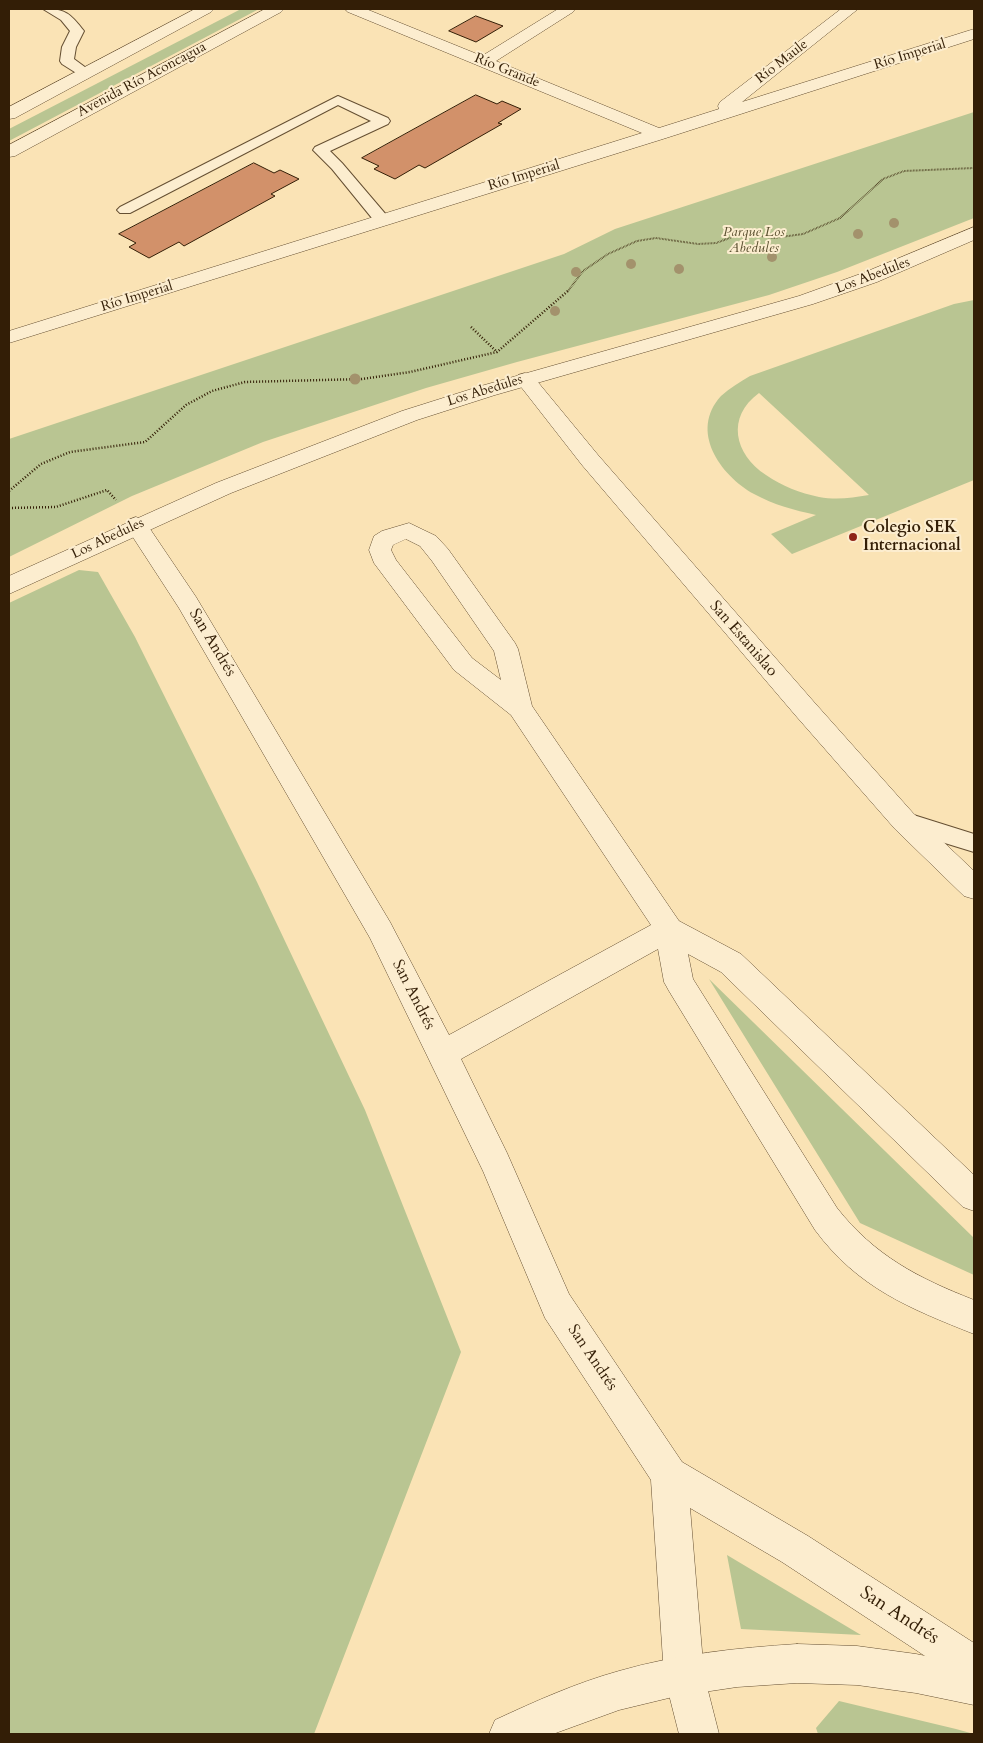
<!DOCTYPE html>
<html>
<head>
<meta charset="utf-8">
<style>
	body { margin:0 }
	#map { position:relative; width:983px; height:1743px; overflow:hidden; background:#fae3b5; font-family:Cardo,serif }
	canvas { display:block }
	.frame { position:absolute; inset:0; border:10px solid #331e06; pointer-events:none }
</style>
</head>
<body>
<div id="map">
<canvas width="983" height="1743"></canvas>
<div class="frame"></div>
</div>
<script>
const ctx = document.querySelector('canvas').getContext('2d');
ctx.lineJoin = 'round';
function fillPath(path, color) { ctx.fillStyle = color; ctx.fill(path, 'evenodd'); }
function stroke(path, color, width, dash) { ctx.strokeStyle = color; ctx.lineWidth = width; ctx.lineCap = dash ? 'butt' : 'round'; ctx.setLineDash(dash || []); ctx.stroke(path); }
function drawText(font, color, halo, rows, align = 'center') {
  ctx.font = font + ' Cardo,serif'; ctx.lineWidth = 4; ctx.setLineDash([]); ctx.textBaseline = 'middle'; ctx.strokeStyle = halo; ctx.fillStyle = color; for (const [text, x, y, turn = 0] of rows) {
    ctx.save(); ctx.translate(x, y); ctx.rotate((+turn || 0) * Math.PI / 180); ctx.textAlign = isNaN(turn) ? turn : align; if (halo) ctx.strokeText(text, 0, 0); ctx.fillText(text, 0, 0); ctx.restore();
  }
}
const green = new Path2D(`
	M241,9H259L9,141V129Z
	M974,112V218L837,272L769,295L517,362L426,388L263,442L132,496L9,557V439L564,254L615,229Z
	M974,300V480L792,554L771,534L816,515C794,510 774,505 754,494C720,475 689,431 721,396C730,388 740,382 750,376L954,304ZM759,393L869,495C852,498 836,500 819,497C800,493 782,486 766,475C734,454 726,417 759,393Z
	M79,570L98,572L135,637L257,882L365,1110L461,1352L314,1734H9V603Z
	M709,979L974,1238V1275L860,1223Z
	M727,1555L861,1635L741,1629Z
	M839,1701L956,1729L974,1734H818L816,1728Z`);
const building = new Path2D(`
	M476,16L503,26L476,42L449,31Z
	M476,95L497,104L502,101L521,109L498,123L502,124L425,168L419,165L395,179L374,169L379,166L362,158Z
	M254,163L274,173L280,170L299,179L271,194L275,196L184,246L179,242L149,258L129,247L136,243L119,234Z`);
const pathFar1 = new Path2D(`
	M568,291L583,271L608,254L637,241L656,238L698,244L716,243L735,236L754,235L774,238L803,234L840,218L883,179L904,171L974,168`);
const path = new Path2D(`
	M471,327L497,352
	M9,491L41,464L70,452L145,442L186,405L212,391L245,382L362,379L410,372L497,352L569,290
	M9,508L56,507L107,490L116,500`);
const service = new Path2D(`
	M43,9C65,8 71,14 84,31L76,47L74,59L93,73L91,76H81L62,64L60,61L62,47L70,31L61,20Z
	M338,96L388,118L390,121L388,124L330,151L342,163L388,217L390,220L388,223H376L332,169L313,150L315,147L371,121L338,105L130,213H120L117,210L120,207Z
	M904,812L974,834V852L896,828L892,821L896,814Z`);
const minor = new Path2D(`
	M345,9H366L482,56L558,9H575L573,12L496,61L659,128L719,109L718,106L720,102L841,9H858L742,102L974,29V39L666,138L9,343V331L642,133L348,12Z
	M525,373L532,375L598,455L814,702L913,813L974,871V899L964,896L895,829L796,716L582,465L518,383L515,379L518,375Z
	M136,517L144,520L196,597L390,922L449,1035L651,925L511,715L454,670L374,563L369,550L374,536L382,531L409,523L436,536L448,549L515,643L518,649L532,706L679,921L741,954L974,1175V1211L963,1207L721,972L688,954L693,979L837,1208C875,1256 918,1278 974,1300V1334C909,1308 858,1288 815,1230L669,991L664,982L658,949L461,1059L507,1153L569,1294L682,1462L808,1536L974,1643V1684L960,1679L782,1562L690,1508L704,1675L719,1734H679L664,1675L651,1480L545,1318L483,1171L370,938L179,608L125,525L128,520ZM406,539L420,546L432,561L494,651L501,680L472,658L396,560L391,550L393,545Z`);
const tertiary = new Path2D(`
	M195,9H214L211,12L15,118L9,119V107Z
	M265,9H284L281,12L15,156L9,157V145Z
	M974,227V240L877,282L813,304L495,395L417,420L231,493L9,594V576L216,483L402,411L481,386L799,296L863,273Z
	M797,1644L857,1646L916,1654L974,1666V1705L916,1693L857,1685L797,1683L737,1687L677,1696L619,1710L553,1734H489L495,1720C536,1701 576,1683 619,1671C678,1654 737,1648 797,1644Z`);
const trees = [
	[894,223,5],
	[858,234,5],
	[772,257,5],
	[631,264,5],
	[679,269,5],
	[576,272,5],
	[555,311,5],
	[355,379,5.5]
];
const markers = [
	[853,537,5,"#8f2418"]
];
const farStreetnames = [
	["Río Imperial",910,55,-17],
	["Río Maule",782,62,-38],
	["Río Grande",507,71,22],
	["Avenida Río Aconcagua",142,80,-28],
	["Río Imperial",524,176,-17],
	["Los Abedules",873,276,-21],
	["Río Imperial",137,297,-17],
	["Los Abedules",485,391,-17],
	["Los Abedules",108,539,-25]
];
const farParknames = [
	["Parque Los",754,233],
	["Abedules",754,249]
];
const poiNames = [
	["Colegio SEK",863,528],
	["Internacional",863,546]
];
const streetNames = [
	["San Estanislao",743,639,49],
	["San Andrés",212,643,59],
	["San Andrés",413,995,63],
	["San Andrés",592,1358,56]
];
const nearStreetnames = [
	["San Andrés",899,1616,33]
];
fillPath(green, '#b9c592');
fillPath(building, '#d2916a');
stroke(building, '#331e06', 1);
stroke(service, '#654f32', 2);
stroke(minor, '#654f32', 1);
stroke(tertiary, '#654f32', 1);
stroke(pathFar1, '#331e06', 2, [0.5, 1]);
stroke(path, '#331e06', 2.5, [1, 2]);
fillPath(service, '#fcedcf');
fillPath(minor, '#fcedcf');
fillPath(tertiary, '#fcedcf');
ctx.fillStyle = '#a3926c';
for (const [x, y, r] of trees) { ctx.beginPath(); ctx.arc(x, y, r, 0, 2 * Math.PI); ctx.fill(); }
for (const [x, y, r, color] of markers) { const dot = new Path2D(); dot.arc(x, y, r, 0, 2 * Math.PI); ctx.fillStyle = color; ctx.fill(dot); stroke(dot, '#fcedcf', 2); }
drawText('14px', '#331e06', '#fcedcf', farStreetnames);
drawText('italic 14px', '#5b5030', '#fcedcf', farParknames);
drawText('bold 16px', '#331e06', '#fcedcf', poiNames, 'left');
drawText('16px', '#331e06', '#fcedcf', streetNames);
drawText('19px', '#331e06', '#fcedcf', nearStreetnames);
</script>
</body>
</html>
